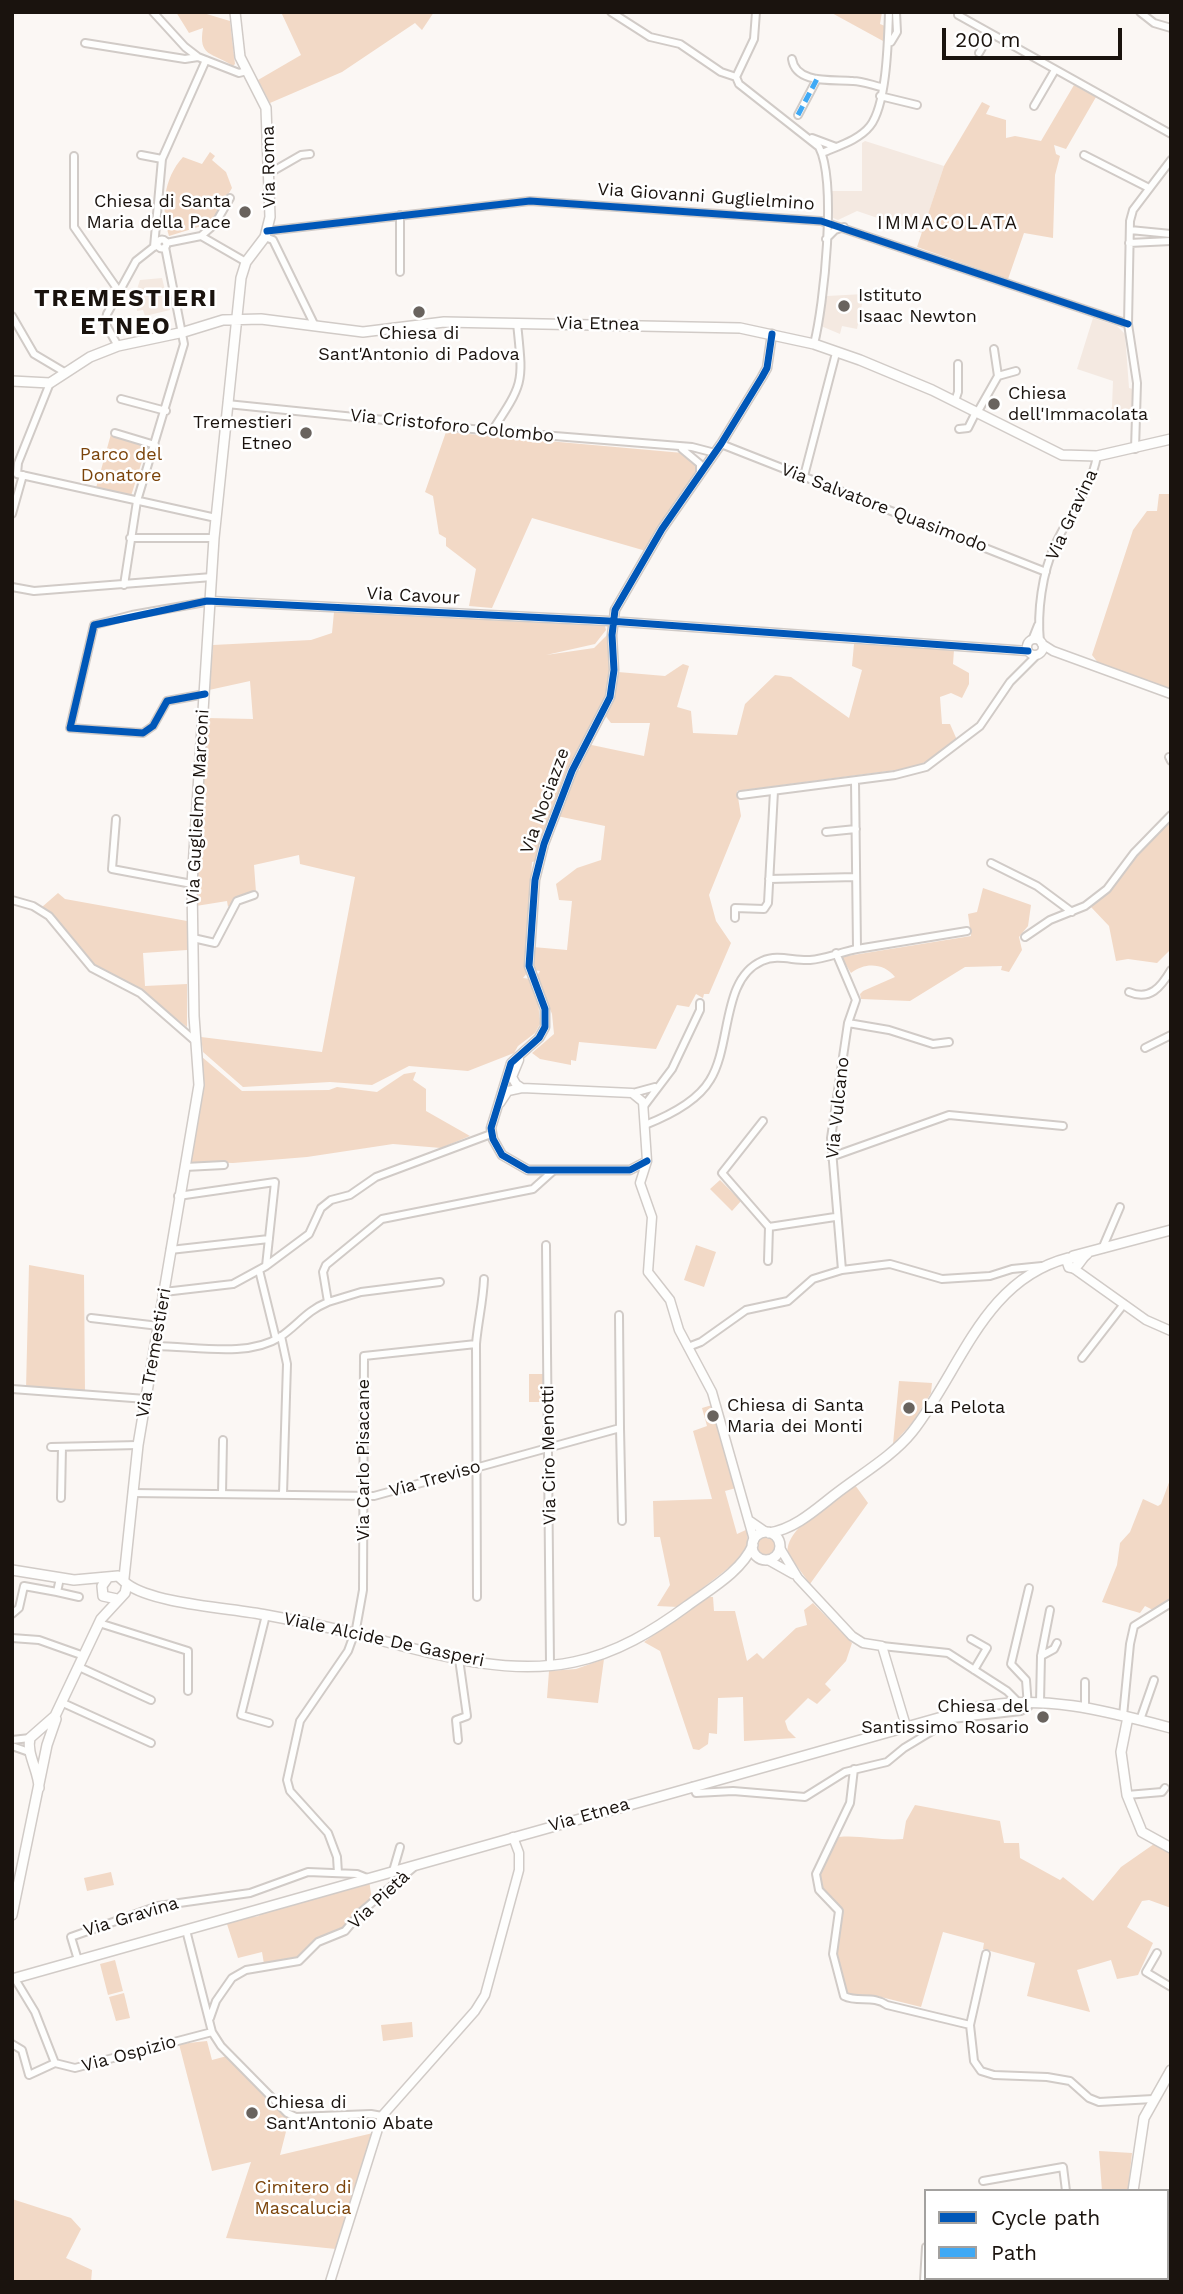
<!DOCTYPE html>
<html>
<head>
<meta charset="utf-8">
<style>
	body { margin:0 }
	#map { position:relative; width:1183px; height:2294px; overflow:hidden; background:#fbf7f4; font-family:"Work Sans",sans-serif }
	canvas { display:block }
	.frame { position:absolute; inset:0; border:14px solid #1a130e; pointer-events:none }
	.legend { position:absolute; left:924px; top:2189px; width:245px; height:91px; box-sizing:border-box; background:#fff; border:2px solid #a3a19f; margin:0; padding:9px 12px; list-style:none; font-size:21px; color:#1a130e }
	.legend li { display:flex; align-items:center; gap:14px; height:35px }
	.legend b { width:35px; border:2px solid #a3a19f }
	.scale { position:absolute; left:942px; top:28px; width:180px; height:32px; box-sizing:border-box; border:4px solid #1a130e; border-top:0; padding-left:9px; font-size:21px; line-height:24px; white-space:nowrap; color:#1a130e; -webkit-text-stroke:5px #fff; paint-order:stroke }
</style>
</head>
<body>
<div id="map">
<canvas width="1183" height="2294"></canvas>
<div class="frame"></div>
<ul class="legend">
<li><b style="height:9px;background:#0057b8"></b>Cycle path</li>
<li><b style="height:9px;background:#3fa9f5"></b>Path</li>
</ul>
<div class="scale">200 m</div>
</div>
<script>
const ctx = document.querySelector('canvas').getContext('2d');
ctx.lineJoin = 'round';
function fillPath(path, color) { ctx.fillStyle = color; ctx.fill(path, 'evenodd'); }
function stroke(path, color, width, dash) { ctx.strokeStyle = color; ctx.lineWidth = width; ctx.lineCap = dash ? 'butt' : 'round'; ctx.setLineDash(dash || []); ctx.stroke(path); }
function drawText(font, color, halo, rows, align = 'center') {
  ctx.font = font + ' "Work Sans",sans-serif'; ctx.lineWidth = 5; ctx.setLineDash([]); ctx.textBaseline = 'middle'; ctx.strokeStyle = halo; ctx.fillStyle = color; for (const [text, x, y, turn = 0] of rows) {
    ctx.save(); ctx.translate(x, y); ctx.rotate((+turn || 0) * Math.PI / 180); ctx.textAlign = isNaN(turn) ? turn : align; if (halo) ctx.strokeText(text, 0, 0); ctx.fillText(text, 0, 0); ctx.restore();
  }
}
const built = new Path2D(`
	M865,141L944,166L922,233L857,211L838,220L831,217L829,191H862V143Z
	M162,278L170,310L145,316L143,310L137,311L136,292L140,280Z
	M864,294L857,329L842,326L840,334L821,326L827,296Z
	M1093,318L1117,326L1125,334L1129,388L1133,389L1132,414L1108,412L1112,407L1113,381L1077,369Z`);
const green = new Path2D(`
	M176,12H200L230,21L235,64L233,66C212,52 198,57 203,28L189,33Z
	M281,12H434L422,30L415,23L342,72L270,103L258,80L301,55Z
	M830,12H882L880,24L885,26L883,41Z
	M1074,85L1096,97L1066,149L1054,145L1056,154L1060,156L1055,175L1053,238L1024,233L1008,279L917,247L944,166L982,102L990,106L986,114L1006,120V138L1015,136L1041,141Z
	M210,152L215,156L212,160L226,172L232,188L211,223L169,236C161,209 163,179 183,157L202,164Z
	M446,432L683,453L694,461L696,471L646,551L532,518L492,608L469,606L476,569L446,546V538L439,534L433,496L425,492Z
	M111,434L147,445L131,496L96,488Z
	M1159,494H1171V690L1099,664L1092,655L1133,530L1147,511H1157Z
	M334,612L605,626L606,630L595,644L546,655L594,648L609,633L612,668L607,697L580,747L543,838L533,835L531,840L541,843L537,861L532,862L526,960L528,972L523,978L531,979L538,1000L540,1024L535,1033L518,1046L514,1053L468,1071L409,1066L372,1085L330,1082L243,1087L203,1052L201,1037L322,1052L355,877L300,864L299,855L254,865L256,892L235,898L228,907L227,901L196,906L207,718L253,719L250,681L209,690L213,645L311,640L332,633Z
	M854,644L954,650L953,664L969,673V684L962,698L951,693L940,697L942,724H950L957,740L932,759L912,768L737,791L741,816L709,895L716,921L731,943L709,994H704L703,998L696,994L689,1007L677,1005L656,1049L579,1042L576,1061L571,1060V1065L540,1059L532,1053L554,1034L552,1014L537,976L540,971L533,970V947L567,950L572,901L559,900L556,884L577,868L601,860L605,826L557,816L575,771L580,770L578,764L587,744L644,756L650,723H611L604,714L614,695L618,672L665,676L683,664L689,666L677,707L691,711L693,733L737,735L745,704L775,675L791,677L849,718L862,670L852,666Z
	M1171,817V949L1157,963L1128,959L1116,961L1109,926L1090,906Z
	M983,888L1031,905L1028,926L1019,937L1022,950L1009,972L1001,970L1002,966L965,967L910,1001L861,999L860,994L863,991L895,977C884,963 865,962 851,973L841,957L971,936L968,914L977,912Z
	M58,893L65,899L187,921V950L143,953L145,986L187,984V1027L151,999L94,968L42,907Z
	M202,1057L242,1091L329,1090L337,1087L377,1092L404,1074L416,1072L413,1080L426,1089V1111L470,1136L441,1148L393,1144L307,1157L233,1163L189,1162L198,1117Z
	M720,1180L741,1201L732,1211L710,1189Z
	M696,1245L716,1252L704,1287L684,1280Z
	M29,1265L84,1275L85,1393L67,1391L65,1388L62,1391L26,1389Z
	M529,1374H544L543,1402H529Z
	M899,1381L932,1383L931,1393L913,1422L893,1444Z
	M712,1405L736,1488L725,1491L737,1534L748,1529L747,1547L739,1560L678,1607L657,1606L670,1585L660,1537H654L653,1501L712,1499L693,1431L707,1426L702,1408Z
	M1171,1477V1601L1153,1610L1145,1606L1140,1613L1102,1602L1117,1565L1120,1543L1130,1532L1143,1499L1158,1506L1161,1504Z
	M855,1485L868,1503L810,1584L788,1554C783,1528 837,1499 855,1485Z
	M757 1546a10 10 0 1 1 20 0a10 10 0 1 1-20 0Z
	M706,1597H713L714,1611H735L747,1661L757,1653L763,1659L796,1628L807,1625L804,1610L813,1603L852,1643L846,1661L825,1684L831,1690L817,1704L808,1698L785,1721L788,1730L796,1738L744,1741L743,1697L718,1698L717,1734L709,1733L708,1744L699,1750L693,1749L660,1651L644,1642Z
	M604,1659L598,1703L547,1698L549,1671L576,1669Z
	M915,1805L1000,1821L1004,1843H1019L1020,1858L1060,1880L1063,1877L1093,1901L1121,1867L1154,1844L1171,1853V1908L1149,1900L1142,1901L1127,1927L1153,1943L1138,1975L1117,1979L1111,1960L1077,1970L1090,2012L1027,1996L1035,1963L983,1949L984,1943L943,1932L921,2007L877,1996H848L836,1947L842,1909L822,1889L819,1875L839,1837C861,1835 881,1841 903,1839L906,1821Z
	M111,1872L114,1885L87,1891L84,1878Z
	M369,1880L372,1900L343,1931L318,1940L295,1961L264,1964L262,1952L238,1958L226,1921L259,1916L260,1912Z
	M115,1960L123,1991L108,1995L100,1964Z
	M124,1993L130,2018L116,2021L109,1997Z
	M412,2022L413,2037L383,2041L381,2025Z
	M207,2041L212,2060L227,2056L289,2120L280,2155L373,2133L336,2249L226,2238L251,2162L212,2171L179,2044Z
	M1099,2151L1132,2153L1128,2191H1102Z
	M12,2199L71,2218L81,2229L66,2258L92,2270L91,2282H12Z`);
const minor = new Path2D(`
	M153,12L185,47L198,57L239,73L247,71
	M611,12L650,37L680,44L721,72L736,77
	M1140,12L1154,23L1171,28
	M958,15L1171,134
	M891,42L897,32L896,12
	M85,43L185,59L198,57
	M979,53L990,34
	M792,59C796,85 834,79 853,81C862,81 872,85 881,87
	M736,77L739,84L819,147C837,182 824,305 814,344
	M736,77L754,39L756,12
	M880,96L917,105
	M1034,106L1055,70
	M798,115L817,79
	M812,138L836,147
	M822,153C838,146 859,140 870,126C887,104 888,40 889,12
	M141,155L162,159
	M1084,155L1149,188
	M74,156V227L118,290
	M268,174L301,155L310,154
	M400,215V272
	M1130,230L1171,234
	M267,231L530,201L821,221L1128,324
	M201,236L215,224L230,198
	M265,237L273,240L315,326
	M826,239L835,230L844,227
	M157.5 244a4.5 4.5 0 1 1 9 0a4.5 4.5 0 1 1-9 0Z
	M166,243L201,236L246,262
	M1129,243L1171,241
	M154,247L162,159L206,60
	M12,316L34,354L66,373
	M118,346L105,323L107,314L136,261L155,246
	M998,376L1016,371
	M50,383L18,463L17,474L216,518
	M121,399L166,411
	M955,401L958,392V364
	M227,404L492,431L692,447L715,453
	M977,413L998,376L994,349
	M959,429L968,428L976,412
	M492,431C525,381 523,383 517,323
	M115,433L155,445
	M721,444L1046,572
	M682,449L700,464V474
	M1135,449L1137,383L1128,324L1130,221L1133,210L1171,160
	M804,476L836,353
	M12,514L23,475
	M130,538H214
	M124,585L137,501L184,344L165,247
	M12,587L34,591L212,577
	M1032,640L1038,625
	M1040,642C1037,612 1042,573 1055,545C1069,514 1091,490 1097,456
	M205,694L167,701L153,726L143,733L70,728L94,625L132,615L211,601
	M1169,757L1171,761
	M741,795L895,775L926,767L980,726L1010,682L1038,654
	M116,819L112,869L192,884
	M826,832L856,829
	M991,863L1037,886L1072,912
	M769,879L856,877
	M12,900L33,906L49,916L92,968L140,993L195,1041
	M735,918V908L764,909L768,903L774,791
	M1025,937L1050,920L1085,906L1107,889L1134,853L1171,815
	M193,938L215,943L237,901L254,895
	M857,949L967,931
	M836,953L856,1000L848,1023L831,1138L842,1270
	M1129,992C1150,1001 1161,987 1171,970
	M848,1023L889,1030L933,1044L949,1042
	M1145,1048L1171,1035
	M633,1093L655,1087
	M644,1106L672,1069L700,1010V1003
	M763,1121L722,1173L769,1227L835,1217
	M645,1125C668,1116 697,1102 710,1080C732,1045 721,979 762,961C778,954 793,961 810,960C825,959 841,952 857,949L855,781
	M831,1157L949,1115L1063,1126
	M185,1167L224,1165
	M178,1196L275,1182L266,1266
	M546,1245L550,1665
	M1102,1249L1120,1207
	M170,1250L269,1239
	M768,1261L769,1227
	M259,1270L276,1339
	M164,1292L233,1284L266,1266L309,1234L321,1208L331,1200L350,1195L376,1177L491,1134
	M328,1302L361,1292L440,1282
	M91,1318L159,1326
	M281,1336L287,1364L283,1494
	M155,1346C194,1346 247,1358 280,1337C298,1325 306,1311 328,1302L323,1272L326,1265L382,1219L533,1189L553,1171
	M688,1347L701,1342L746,1310L788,1301L813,1279L842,1270L890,1264L942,1279L990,1276L1012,1269L1042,1266
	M1082,1358L1124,1304
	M12,1389L146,1399
	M620,1428L622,1521
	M51,1447L138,1445
	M132,1493L374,1496L620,1428L619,1315
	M222,1494L223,1440
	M61,1498L62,1447
	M57,1592L79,1597
	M477,1597L476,1344C478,1321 483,1302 484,1279
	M12,1614L19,1608L24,1586L57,1592L60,1578
	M266,1615L241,1715L269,1723
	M99,1623L188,1651V1691
	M12,1638L39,1640L84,1656
	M971,1639L987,1648L974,1670
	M882,1646L948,1653L1007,1691L1016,1700
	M1041,1656L1054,1649L1057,1643
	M79,1667L151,1700
	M1085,1682V1708
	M63,1703L151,1743
	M1040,1703L1041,1656L1050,1610
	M1123,1716L1130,1644L1134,1626L1171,1603
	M1140,1720L1154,1680
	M12,1740L30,1738
	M458,1740L456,1720L467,1716L459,1659
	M12,1746L29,1752
	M854,1769L850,1803L816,1874L819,1890L839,1911L833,1954L844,1996C858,2003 873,1995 887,2005L970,2025
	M693,1786L696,1793L733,1791L805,1797L845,1772L887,1762L904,1748L952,1719L1021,1711L1028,1707L1026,1680L1011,1664L1029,1588
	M1127,1795L1162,1792L1165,1788
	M393,1871L400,1847
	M338,1873L337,1857L328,1833L290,1791L287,1780L300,1721L348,1651L356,1629L363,1590L364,1356L476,1344
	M186,1930L212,2032L221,2046L287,2113L296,2117L371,2114L382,2116
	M1157,1953L1146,1972L1171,1987
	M986,1954L970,2025L974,2061L981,2071L994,2075L1047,2077L1070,2081L1089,2098L1099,2102L1153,2099
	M78,1960L71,1937L158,1906L250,1893L308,1872L357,1874L367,1878
	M15,1979L35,2012L55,2063L75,2068L212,2032
	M210,2018L216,2001L232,1978L246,1970L299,1961L318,1942L345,1931L361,1912L413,1868
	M12,2044L22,2050L29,2075L55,2063
	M983,2181L1063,2167L1066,2191
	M1030,2278V2282
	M985,2279V2278
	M924,2281L926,2247`);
const tertiary = new Path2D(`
	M211,601L609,621L1028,651
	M1027 647a8 8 0 1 1 16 0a8 8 0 1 1-16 0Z
	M1042,644L1053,651L1171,694
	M519,1060L512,1077L516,1084L522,1088
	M500,1103L508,1091L522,1088L632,1093L643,1102L647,1161L640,1183L652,1217L648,1272L670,1300L679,1330L712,1392L754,1540
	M647,1161L630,1170H528L502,1155L493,1139L491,1128L511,1063L539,1038L545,1027V1009L529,966L535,880L544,844L572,771L610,697L614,670L612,635L615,610L662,529L721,444L762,377L767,368L772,334
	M1073,1268L1146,1320L1171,1331
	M750,1521L766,1532
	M780,1548L798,1578L852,1636L863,1643L882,1646L906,1726
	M768,1560L793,1574
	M330,2282L382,2116L475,2011L485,1995L519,1870V1853L513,1837`);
const secondary = new Path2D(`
	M12,381L50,383L90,357L118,346L184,332L223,320L261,319L363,332L444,322L740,328L814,344L860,360L932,390L1062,455L1097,456L1171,439
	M1073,1256L1171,1230
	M1079,1263L1074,1256L1067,1261L1069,1267L1074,1268C1080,1265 1081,1258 1087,1254
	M752 1546a14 14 0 1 1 28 0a14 14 0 1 1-28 0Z
	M769,1533C794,1529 814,1511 833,1496C858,1476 892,1457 912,1432C961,1370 983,1280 1068,1258
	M12,1570L74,1580L118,1576L127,1584L125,1593L101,1619L55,1716L30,1738C26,1754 39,1771 39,1788
	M124,1578L138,1445L199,1085L194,1016L192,884L214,538L241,278L246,262L265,237L270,217L266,108L240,57L235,12
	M107,1579L102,1586L103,1596L117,1599
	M127,1584C154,1604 231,1608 266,1615C298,1621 329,1627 360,1635C428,1652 503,1677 574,1662C617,1653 653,1631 687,1606C710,1589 741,1572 753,1545
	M1128,1717L1121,1752L1127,1795L1142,1832L1171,1848
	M12,1915L47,1745L56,1719
	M12,1979L974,1708C1041,1693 1107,1711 1171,1728
	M1133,2191L1144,2118L1171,2070
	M1123,2282V2278`);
const quiet = new Path2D(`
	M798,115L817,79`);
const cycleway = new Path2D(`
	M267,231L530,201L821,221L1128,324
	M205,694L167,701L153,726L143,733L70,728L94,625L207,601L609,621L1028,651
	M647,1161L630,1170H528L502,1155L493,1139L491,1128L511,1063L539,1038L545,1027V1009L529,966L535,880L544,844L572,771L610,697L614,670L612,635L615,610L662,529L721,444L762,377L767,368L772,334`);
const markers = [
	[245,212,7,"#69635e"],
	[844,306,7,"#69635e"],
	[419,312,7,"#69635e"],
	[994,404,7,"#69635e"],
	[306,433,7,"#69635e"],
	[909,1408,7,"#69635e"],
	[713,1416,7,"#69635e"],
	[1043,1717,7,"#69635e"],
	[252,2113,7,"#69635e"]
];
const streetNames = [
	["Via Roma",269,167,-91],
	["Via Giovanni Guglielmino",706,197,4],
	["Via Etnea",598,324,1],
	["Via Cristoforo Colombo",452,426,6],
	["Via Salvatore Quasimodo",884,508,21],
	["Via Gravina",1072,515,-65],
	["Via Cavour",413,596,3],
	["Via Nociazze",545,801,-70],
	["Via Guglielmo Marconi",198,807,-87],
	["Via Vulcano",838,1108,-84],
	["Via Tremestieri",154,1353,-80],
	["Via Ciro Menotti",549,1455,-91],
	["Via Carlo Pisacane",364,1460,-90],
	["Via Treviso",435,1479,-16],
	["Viale Alcide De Gasperi",384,1640,12],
	["Via Etnea",589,1815,-16],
	["Via Pietà",379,1900,-43],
	["Via Gravina",131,1917,-17],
	["Via Ospizio",129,2054,-15]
];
const poiNames = [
	["Chiesa di Santa",231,202,"right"],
	["Maria della Pace",231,223,"right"],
	["Istituto",858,296],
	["Isaac Newton",858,317],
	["Chiesa di",419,334,"center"],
	["Sant'Antonio di Padova",419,355,"center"],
	["Chiesa",1008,394],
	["dell'Immacolata",1008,415],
	["Tremestieri",292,423,"right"],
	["Etneo",292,444,"right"],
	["Chiesa di Santa",727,1406],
	["Maria dei Monti",727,1427],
	["La Pelota",923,1408],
	["Chiesa del",1029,1707,"right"],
	["Santissimo Rosario",1029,1728,"right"],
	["Chiesa di",266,2103],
	["Sant'Antonio Abate",266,2124]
];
const parkNames = [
	["Parco del",121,455],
	["Donatore",121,476],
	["Cimitero di",303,2188],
	["Mascalucia",303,2209]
];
const neighbourhoodNames = [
	["IMMACOLATA",948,223]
];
const districtNames = [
	["TREMESTIERI",126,299],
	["ETNEO",126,327]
];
fillPath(built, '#f4e9e1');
fillPath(green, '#f2d9c6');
stroke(minor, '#d1cbc7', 10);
stroke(tertiary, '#d1cbc7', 11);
stroke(secondary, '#d1cbc7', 12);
stroke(minor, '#fefefd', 6);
stroke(tertiary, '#fefefd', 8);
stroke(secondary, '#fefefd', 9);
stroke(quiet, '#3fa9f5', 5, [10, 5]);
stroke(cycleway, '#0057b8', 7);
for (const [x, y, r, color] of markers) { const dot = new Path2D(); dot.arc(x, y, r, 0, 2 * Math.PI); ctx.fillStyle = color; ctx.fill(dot); stroke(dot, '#fff', 2.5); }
drawText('18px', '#1a130e', '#fff', streetNames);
drawText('18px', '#1a130e', '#fff', poiNames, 'left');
drawText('18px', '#7b440b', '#fff', parkNames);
ctx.letterSpacing = '2px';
drawText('19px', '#1a130e', '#fff', neighbourhoodNames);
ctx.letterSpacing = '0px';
ctx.letterSpacing = '2px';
drawText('bold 24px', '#1a130e', '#fff', districtNames);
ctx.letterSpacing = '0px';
</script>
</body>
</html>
